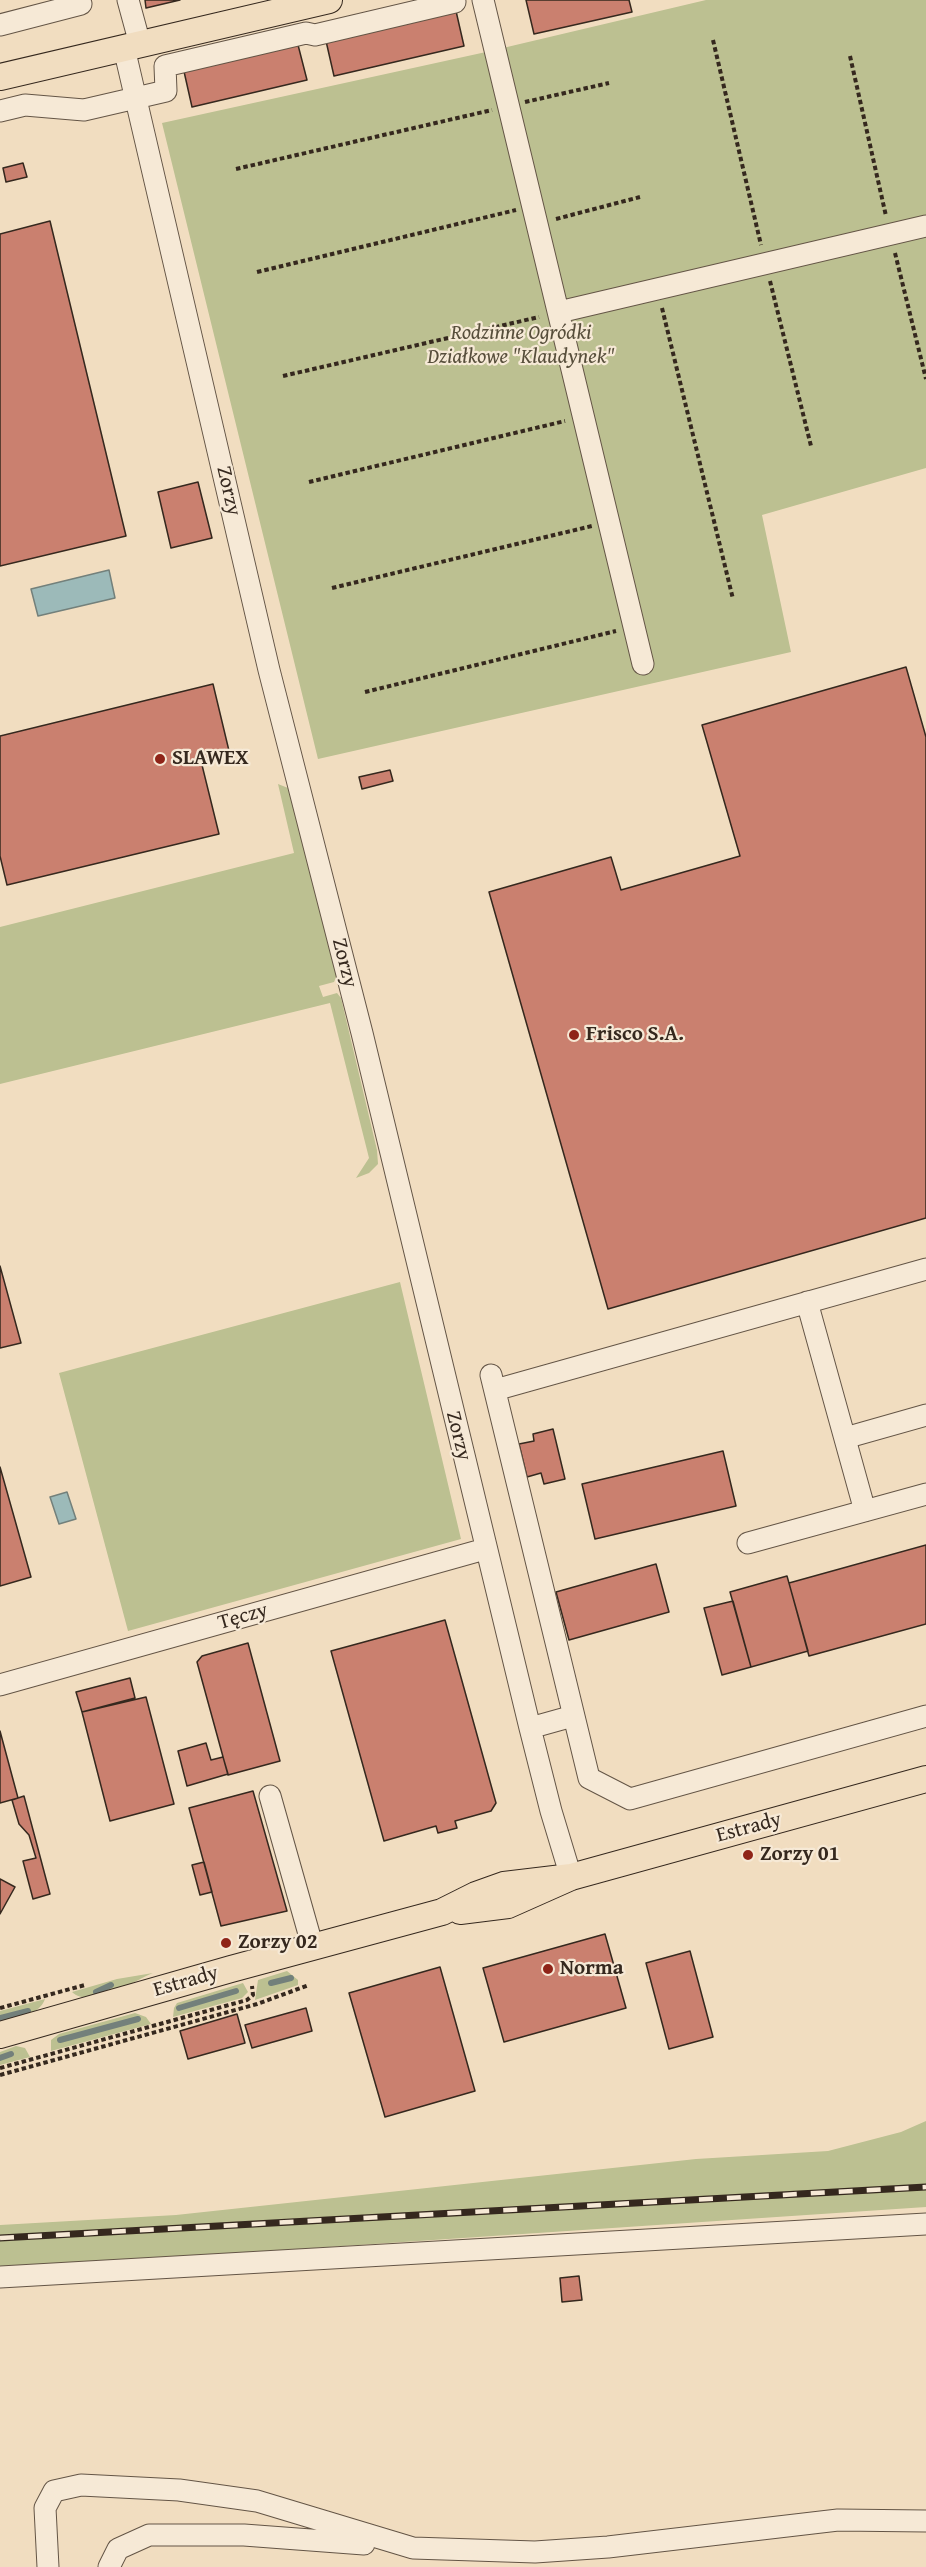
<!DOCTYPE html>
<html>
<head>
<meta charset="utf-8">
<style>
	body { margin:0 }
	canvas { display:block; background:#f1ddc0 }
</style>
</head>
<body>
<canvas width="926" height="2567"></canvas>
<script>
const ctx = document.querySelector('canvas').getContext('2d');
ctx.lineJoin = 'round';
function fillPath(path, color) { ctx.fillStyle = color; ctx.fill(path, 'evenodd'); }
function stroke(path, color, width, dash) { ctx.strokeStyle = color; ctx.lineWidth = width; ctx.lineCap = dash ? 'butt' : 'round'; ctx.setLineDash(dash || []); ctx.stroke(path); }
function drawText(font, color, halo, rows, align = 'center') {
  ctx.font = font + ' "Gentium Book Plus",serif'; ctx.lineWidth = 4.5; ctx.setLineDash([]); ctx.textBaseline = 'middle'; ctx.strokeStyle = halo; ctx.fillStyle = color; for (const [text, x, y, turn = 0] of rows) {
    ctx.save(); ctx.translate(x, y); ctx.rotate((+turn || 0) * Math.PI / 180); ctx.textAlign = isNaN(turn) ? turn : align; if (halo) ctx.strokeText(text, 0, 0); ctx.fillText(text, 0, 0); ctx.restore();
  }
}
const green = new Path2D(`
	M706,0H926V468L762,515L791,652L318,759L162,123L486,52Z
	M278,784L288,788L292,794L337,975L334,982L319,986L323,997L337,993L341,998L377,1150L378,1164L369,1173L356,1178L369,1158L330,1003L0,1084V927L294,853Z
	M400,1282L461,1539L128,1631L59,1373Z
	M287,1971L298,1980V1985L255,2000L258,1980Z
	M153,1973C133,1981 92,2010 72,1992L117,1979Z
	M243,1983L248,1992L242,1998L173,2017L174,2008L177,2003Z
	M45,1999C39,2016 16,2018 0,2023V2011Z
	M135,2013L146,2017L151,2024L51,2051V2040L59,2034Z
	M16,2046L25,2048L30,2057L0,2065V2052Z
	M926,2121V2207L0,2269V2225L176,2215L696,2159L828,2151L901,2132Z`);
const water = new Path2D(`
	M109,570L115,598L38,616L31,589Z
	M67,1492L76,1519L59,1524L50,1497Z`);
const stream = new Path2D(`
	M271,1983L291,1978
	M96,1992L111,1985
	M179,2008L236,1991
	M0,2018L28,2011
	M60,2040L138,2019
	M0,2058L11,2054`);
const building = new Path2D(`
	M145,0H180L146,8Z
	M526,0H629L632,12L534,34Z
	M456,11L464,46L334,76L326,41Z
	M297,41L307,80L192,107L183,67Z
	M23,163L27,177L6,182L3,168Z
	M50,221L126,536L0,566V234Z
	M198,482L212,538L171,548L158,492Z
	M906,667L926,737V1218L608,1309L489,892L611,857L621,890L740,856L702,725Z
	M213,684L230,755L201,761L219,834L7,885L0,856V736Z
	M390,770L393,781L362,789L359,777Z
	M0,1266L21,1343L0,1348Z
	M553,1429L565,1479L544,1484L541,1473L527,1477L519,1444L534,1441L533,1434Z
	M723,1451L736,1506L595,1539L582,1484Z
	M0,1467L31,1577L0,1586Z
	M926,1545V1624L809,1656L789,1583Z
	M656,1564L669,1612L569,1640L556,1592Z
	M787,1576L808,1651L751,1667L730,1592Z
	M733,1601L751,1667L722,1675L704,1608Z
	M445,1620L496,1803L491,1811L455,1821L457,1828L438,1833L436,1826L384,1841L331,1651Z
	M248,1643L280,1761L228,1775L197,1662L202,1656Z
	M130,1678L135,1698L82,1712L76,1692Z
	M146,1697L174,1804L110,1821L82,1712Z
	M0,1731L18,1798L0,1803Z
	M206,1743L211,1760L223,1757L228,1774L187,1786L178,1751Z
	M253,1791L287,1911L221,1926L189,1808Z
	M24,1796L50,1894L33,1899L23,1861L36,1858L29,1835L19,1824L12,1800Z
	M204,1862L212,1892L200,1895L192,1865Z
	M0,1879L15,1887L0,1914Z
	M605,1934L626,2008L504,2042L483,1968Z
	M690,1951L713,2037L669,2049L646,1963Z
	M440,1967L475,2091L385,2117L349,1993Z
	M306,2008L312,2031L252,2048L245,2025Z
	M237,2014L245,2043L188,2059L180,2031Z
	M579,2276L582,2300L562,2302L560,2278Z`);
const path = new Path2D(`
	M713,40L761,245
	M850,56L886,216
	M525,102L609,83
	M236,169L492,110
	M556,219L640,197
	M895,253L926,379
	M257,272L516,210
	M770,281L811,446
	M662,308L733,599
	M283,376L539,317
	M309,482L565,421
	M332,588L592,526
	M365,692L616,631
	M0,2008L85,1985
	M0,2068L247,2000L253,1995L252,1986
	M0,2075L257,2004L309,1985`);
const minor = new Path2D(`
	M128,0L140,44
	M483,0L643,664
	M0,25L81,4
	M124,48L269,670L362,1033L530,1728L551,1811L571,1877
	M0,111L25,105L84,110L166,91L165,66L306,33L315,35L455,2
	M559,312L926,226
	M807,1302L865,1511
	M491,1375L589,1778L630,1799L926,1716
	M495,1390L926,1269
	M845,1438L926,1415
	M748,1543L926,1494
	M0,1685L485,1549
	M530,1728L573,1716
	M270,1796L313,1948
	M0,2277L926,2224
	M48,2567L45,2508L54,2491L81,2485L179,2490L257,2501L413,2548L535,2552L608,2547L838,2520L926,2521
	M109,2567L118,2549L149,2535H244L364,2544`);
const major = new Path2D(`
	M0,77L329,0
	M460,1911L508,1905L571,1877L926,1779
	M0,2035L231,1969L442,1912L476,1895L504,1885L571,1877`);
const rail = new Path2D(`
	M0,2238L926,2187`);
const markers = [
	[160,759,6,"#8f2418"],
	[574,1035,6,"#8f2418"],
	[748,1855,6,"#8f2418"],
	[226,1943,6,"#8f2418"],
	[548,1969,6,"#8f2418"]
];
const parkNames = [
	["Rodzinne Ogródki",521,334],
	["Działkowe \"Klaudynek\"",521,358]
];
const streetNames = [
	["Zorzy",228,491,77],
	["Zorzy",344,963,76],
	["Zorzy",458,1436,76],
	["Tęczy",243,1617,-16],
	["Estrady",749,1828,-15],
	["Estrady",186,1982,-16]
];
const poiNames = [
	["SLAWEX",172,759],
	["Frisco S.A.",586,1035],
	["Zorzy 01",760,1855],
	["Zorzy 02",238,1943],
	["Norma",560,1969]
];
fillPath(green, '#bcc091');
fillPath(water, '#9cbab9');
stroke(water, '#73807b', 1.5);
stroke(stream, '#73807b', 6);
fillPath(building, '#ca806f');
stroke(building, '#35281e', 1.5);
stroke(minor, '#645546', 23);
stroke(major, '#35281e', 28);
stroke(path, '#35281e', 4, [4.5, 3]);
stroke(minor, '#f6e9d6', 21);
stroke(major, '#f1ddc0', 26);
stroke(rail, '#35281e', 7);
stroke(rail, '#f6e9d6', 4.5, [14]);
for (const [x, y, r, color] of markers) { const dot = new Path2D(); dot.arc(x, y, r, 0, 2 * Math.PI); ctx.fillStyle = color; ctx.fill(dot); stroke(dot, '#f6e9d6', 2); }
drawText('italic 21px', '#574e3b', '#f6e9d6', parkNames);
drawText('21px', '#35281e', '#f6e9d6', streetNames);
drawText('bold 21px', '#35281e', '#f6e9d6', poiNames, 'left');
</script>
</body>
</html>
